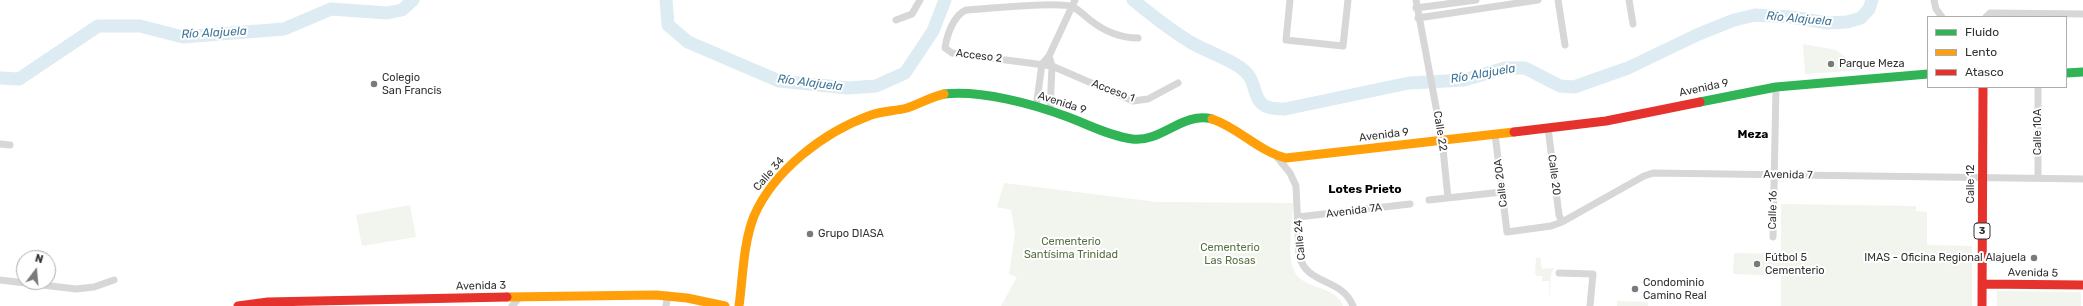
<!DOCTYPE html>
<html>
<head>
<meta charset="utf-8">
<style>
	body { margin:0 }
	#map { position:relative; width:2083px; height:306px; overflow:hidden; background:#fff; font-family:Rubik,sans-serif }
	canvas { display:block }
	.legend { position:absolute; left:1927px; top:16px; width:140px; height:72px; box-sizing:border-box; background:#fff; border:1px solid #adadad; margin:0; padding:5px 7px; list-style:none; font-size:12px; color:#333 }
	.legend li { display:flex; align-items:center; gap:8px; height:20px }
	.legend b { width:20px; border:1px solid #adadad }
	.north { position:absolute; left:16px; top:250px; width:40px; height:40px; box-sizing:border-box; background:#fff; border:1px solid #adadad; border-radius:50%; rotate:16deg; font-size:11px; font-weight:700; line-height:16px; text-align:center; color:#333 }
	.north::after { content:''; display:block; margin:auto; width:14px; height:18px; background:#7a7a7a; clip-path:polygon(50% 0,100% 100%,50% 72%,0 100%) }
</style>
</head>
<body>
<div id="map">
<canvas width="2083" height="306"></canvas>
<ul class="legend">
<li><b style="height:5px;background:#30b455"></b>Fluido</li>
<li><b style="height:5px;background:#ff9f0a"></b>Lento</li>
<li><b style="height:5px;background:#e5322d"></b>Atasco</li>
</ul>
<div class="north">N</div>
</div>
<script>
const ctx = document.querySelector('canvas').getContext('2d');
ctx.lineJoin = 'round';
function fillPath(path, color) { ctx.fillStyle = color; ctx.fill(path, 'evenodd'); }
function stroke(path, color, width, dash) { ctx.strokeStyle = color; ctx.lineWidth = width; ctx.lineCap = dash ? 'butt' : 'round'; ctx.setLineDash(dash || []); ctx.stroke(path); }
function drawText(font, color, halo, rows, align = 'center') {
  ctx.font = font + ' Rubik,sans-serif'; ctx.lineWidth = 4; ctx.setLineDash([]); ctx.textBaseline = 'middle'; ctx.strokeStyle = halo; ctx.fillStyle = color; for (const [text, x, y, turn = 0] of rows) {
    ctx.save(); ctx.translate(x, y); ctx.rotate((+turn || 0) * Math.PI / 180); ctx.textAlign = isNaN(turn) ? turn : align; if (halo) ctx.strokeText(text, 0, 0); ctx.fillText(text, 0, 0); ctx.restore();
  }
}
const green = new Path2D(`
	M1803,44L1836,50L1864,70L1805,74Z
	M1004,183L1157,202L1293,203C1293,221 1287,251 1293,268C1300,291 1336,284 1343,306H1001L1017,277L1009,274L1015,233L1011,210L997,207Z
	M1781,204L1916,206V211L1927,212V245L1972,246V306H1781V276L1733,274L1734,253L1781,254Z
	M410,205L416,237L362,246L356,215Z
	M1540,257L1542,269L1554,268L1551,275L1549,301V281H1542V276H1537L1535,273L1536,258Z
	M1997,291L2081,292V306H1997Z
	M1617,301L1648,302V306H1617Z`);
const river = new Path2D(`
	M666,0L668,25L688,42L779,81L848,88L876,86L905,73L933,31L945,0
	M1133,0C1152,15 1171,31 1192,43C1208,52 1227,58 1241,68C1264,84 1244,110 1285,109L1409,83L1464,80L1505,68H1525L1560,86L1574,87L1628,68L1699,34L1734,20L1755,15L1791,17L1828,23L1847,22L1861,18L1869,9L1872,0
	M0,78L19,79L98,26H140L183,37L284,29L331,9L387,13L402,10L413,0`);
const street = new Path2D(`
	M1290,0L1286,40L1343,46L1348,0
	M1416,0L1442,139L1448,198
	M1558,0L1565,45
	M1629,0L1633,24
	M1934,0L1936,9L1942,17
	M1416,8L1476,0
	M1986,17L1990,13L2083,14
	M1418,18L1538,0
	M896,20L912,14L920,0
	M1138,38C1121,38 1104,31 1090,20C1085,16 1079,10 1073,7C1062,1 984,9 966,10C954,15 947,34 945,48L952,53L1052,66L1133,101L1148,99L1178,83
	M1049,56L1075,0
	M2038,87V178
	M1036,107L1042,64L1049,56L1052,66L1050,111
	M1548,128L1559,215L1562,222
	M1495,134L1507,232L1551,226L1562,222L1644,176L1653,173L2083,179
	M0,144L10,145
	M1277,157L1290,173L1296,186L1299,254C1305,286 1342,277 1353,306
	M1429,200L1502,192
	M1298,217L1410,204
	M1773,237L1776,87
	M1559,273L1593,274L1590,306
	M0,280L76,289L94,287L114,280
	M512,306L520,297
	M666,306L668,295`);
const fast = new Path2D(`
	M2066,73L2083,72
	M944,94C982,90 1033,104 1068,117C1089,125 1110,136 1132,139C1161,143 1183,111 1212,119
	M1700,102L1776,87L1928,74`);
const slow = new Path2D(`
	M1212,119C1239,128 1258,151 1286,158L1514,132
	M507,297L656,295L687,298L725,306
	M739,306C743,277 743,244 754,216C774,170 824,132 871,115C883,111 895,111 907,108C919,104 931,97 944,94`);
const jam = new Path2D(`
	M1514,132L1606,121L1700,102
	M1982,284L2083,285
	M238,306L268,302L507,297
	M1982,306L1983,87`);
const markers = [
	[1831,64,4,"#7a7a7a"],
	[374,84,4,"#7a7a7a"],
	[810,234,4,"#7a7a7a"],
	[2034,258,4,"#7a7a7a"],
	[1757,264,4,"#7a7a7a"],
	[1635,289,4,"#7a7a7a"]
];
const shields = [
	[1982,231,16]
];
const shieldNames = [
	["3",1982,231]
];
const streetNames = [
	["Acceso 2",979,56,7],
	["Avenida 9",1704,88,-12],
	["Acceso 1",1113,91,21],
	["Avenida 9",1062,103,18],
	["Calle 22",1440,131,81],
	["Calle 10A",2038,132,-90],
	["Avenida 9",1384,135,-7],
	["Calle 34",769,174,-49],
	["Calle 20",1554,175,83],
	["Avenida 7",1788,175,1],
	["Calle 20A",1501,183,-97],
	["Calle 12",1971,184,-90],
	["Calle 16",1773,210,-89],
	["Avenida 7A",1354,211,-7],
	["Calle 24",1300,240,-95],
	["Avenida 5",2033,273,1],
	["Avenida 3",481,286,-1]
];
const poiNames = [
	["Parque Meza",1839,64],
	["Colegio",382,78],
	["San Francis",382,91],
	["Grupo DIASA",818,234],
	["Fútbol 5",1765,258],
	["Cementerio",1765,271],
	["IMAS - Oficina Regional Alajuela",2026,258,"right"],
	["Condominio",1643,283],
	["Camino Real",1643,296]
];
const parkNames = [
	["Cementerio",1071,242],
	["Santísima Trinidad",1071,255],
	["Cementerio",1230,248],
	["Las Rosas",1230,261]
];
const waterNames = [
	["Río Alajuela",1799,19,5],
	["Río Alajuela",214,33,-3],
	["Río Alajuela",1483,74,-10],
	["Río Alajuela",810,83,7]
];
const neighbourhoodNames = [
	["Meza",1753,135],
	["Lotes Prieto",1365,190]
];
fillPath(green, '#f1f5ed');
stroke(river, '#ddebf3', 13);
stroke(street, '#d7d7d7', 7);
stroke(fast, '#30b455', 9);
stroke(slow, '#ff9f0a', 9);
stroke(jam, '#e5322d', 9);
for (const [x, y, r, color] of markers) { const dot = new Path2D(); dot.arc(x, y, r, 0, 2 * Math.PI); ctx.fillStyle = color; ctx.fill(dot); stroke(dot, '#fff', 1.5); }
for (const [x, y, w] of shields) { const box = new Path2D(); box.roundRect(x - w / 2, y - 8, w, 16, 3); ctx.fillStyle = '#fff'; ctx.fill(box); stroke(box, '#333', 1); }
drawText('bold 10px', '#333', null, shieldNames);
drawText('11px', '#333', '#fff', streetNames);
drawText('11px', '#333', '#fff', poiNames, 'left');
drawText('11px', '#56703f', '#fff', parkNames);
drawText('italic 12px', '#3f7597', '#fff', waterNames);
drawText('bold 12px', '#000', '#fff', neighbourhoodNames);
</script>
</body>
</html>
